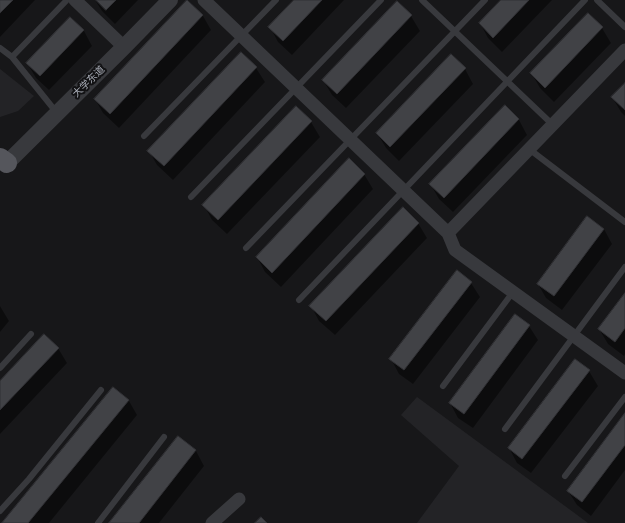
<!DOCTYPE html>
<html>
<head>
<meta charset="utf-8">
<style>
	body { margin:0 }
	canvas { display:block; background:#171719 }
</style>
</head>
<body>
<canvas width="625" height="523"></canvas>
<script>
const ctx = document.querySelector('canvas').getContext('2d');
ctx.lineJoin = 'round';
function fillPath(path, color) { ctx.fillStyle = color; ctx.fill(path, 'evenodd'); }
function stroke(path, color, width, dash) { ctx.strokeStyle = color; ctx.lineWidth = width; ctx.lineCap = dash ? 'butt' : 'round'; ctx.setLineDash(dash || []); ctx.stroke(path); }
function drawText(font, color, halo, rows, align = 'center') {
  ctx.font = font + ' "Archivo Narrow","Noto Sans SC",sans-serif'; ctx.lineWidth = 4; ctx.setLineDash([]); ctx.textBaseline = 'middle'; ctx.strokeStyle = halo; ctx.fillStyle = color; for (const [text, x, y, turn = 0] of rows) {
    ctx.save(); ctx.translate(x, y); ctx.rotate((+turn || 0) * Math.PI / 180); ctx.textAlign = isNaN(turn) ? turn : align; if (halo) ctx.strokeText(text, 0, 0); ctx.fillText(text, 0, 0); ctx.restore();
  }
}
const built = new Path2D(`
	M0,69L34,96L18,111L0,117Z
	M417,397L588,523H417L459,466L401,415Z`);
const shadow = new Path2D(`
	M0,0H35L0,37Z
	M95,0H138L115,24L102,11Z
	M296,0H344L292,55L278,42L270,27Z
	M502,0H552L502,52L488,38L480,23Z
	M187,1L203,16L211,30L119,128L103,113L95,99Z
	M398,3L411,16L420,31L346,108L332,95L323,80Z
	M588,15L602,28L611,43L554,102L540,88L532,74Z
	M70,18L84,31L92,46L49,90L36,78L27,63Z
	M241,53L256,68L265,82L173,180L157,165L149,151Z
	M465,69L473,84L399,161L386,148L377,133Z
	M625,84V116L621,112L612,97Z
	M505,107L519,120L527,135L453,212L439,199L431,185Z
	M296,108L311,122L320,137L227,234L212,220L204,205Z
	M364,174L373,189L281,287L265,272L257,257Z
	M418,223L427,238L335,335L319,321L311,306Z
	M604,229L612,244L562,310L546,298L538,284Z
	M471,283L480,297L413,384L399,374L391,359Z
	M625,295V354L624,356L608,344L599,329Z
	M0,306L9,321L0,332Z
	M529,326L538,340L473,428L458,418L450,403Z
	M58,348L67,363L0,434V382Z
	M589,371L598,386L531,473L517,463L509,448Z
	M113,388L129,401L137,415L49,523H3Z
	M625,415V470L591,516L577,505L568,491Z
	M178,437L196,451L204,466L159,523H110Z`);
const building = new Path2D(`
	M0,0H13L0,13Z
	M96,0H116L106,10Z
	M187,0L203,15L110,114L94,99Z
	M294,0H322L283,41L268,27Z
	M501,0H529L493,38L479,23Z
	M397,1L412,15L337,94L322,80Z
	M588,13L603,27L545,88L530,73Z
	M70,17L84,30L40,76L26,63Z
	M241,52L257,67L164,166L147,151Z
	M451,54L466,68L390,147L376,133Z
	M625,83V110L611,97Z
	M505,105L519,119L444,198L429,184Z
	M296,106L312,121L218,220L202,205Z
	M349,158L365,174L272,273L256,257Z
	M403,207L419,223L326,321L309,306Z
	M587,216L604,229L554,296L537,284Z
	M457,270L472,282L404,370L389,359Z
	M625,293V328L615,342L598,329Z
	M515,314L530,325L464,414L449,403Z
	M44,334L59,348L0,410V381Z
	M575,359L590,370L522,459L508,448Z
	M113,387L129,400L28,523H2Z
	M625,413V445L582,502L567,491Z
	M178,436L196,450L139,523H109Z
	M261,517L267,523H255Z`);
const service = new Path2D(`
	M422,0L553,125
	M597,0L625,27
	M0,48L12,57L57,113
	M12,57L67,0
	M144,136L276,0
	M529,149L625,222
	M191,197L381,0
	M246,248L485,0
	M299,300L585,0
	M0,368L31,334
	M443,386L513,292
	M505,429L625,267
	M565,476L625,397
	M0,511L29,479L101,390
	M98,523L164,437`);
const minor = new Path2D(`
	M75,0L124,47
	M204,0L448,233L455,250L625,373
	M448,233L625,50
	M212,523L239,499`);
const tertiary = new Path2D(`
	M7,163L124,47L170,0`);
const primary = new Path2D(`
	M0,158L7,163`);
const streetNames = [
	["大学东道",89,82,-44]
];
fillPath(built, '#232326');
fillPath(shadow, '#0007');
fillPath(building, '#414246');
stroke(building, '#313135', 1);
stroke(service, '#38393d', 6);
stroke(minor, '#38393d', 13);
stroke(tertiary, '#38393d', 16);
stroke(primary, '#55565c', 20);
drawText('10px', '#aaaeb8', '#121214', streetNames);
</script>
</body>
</html>
